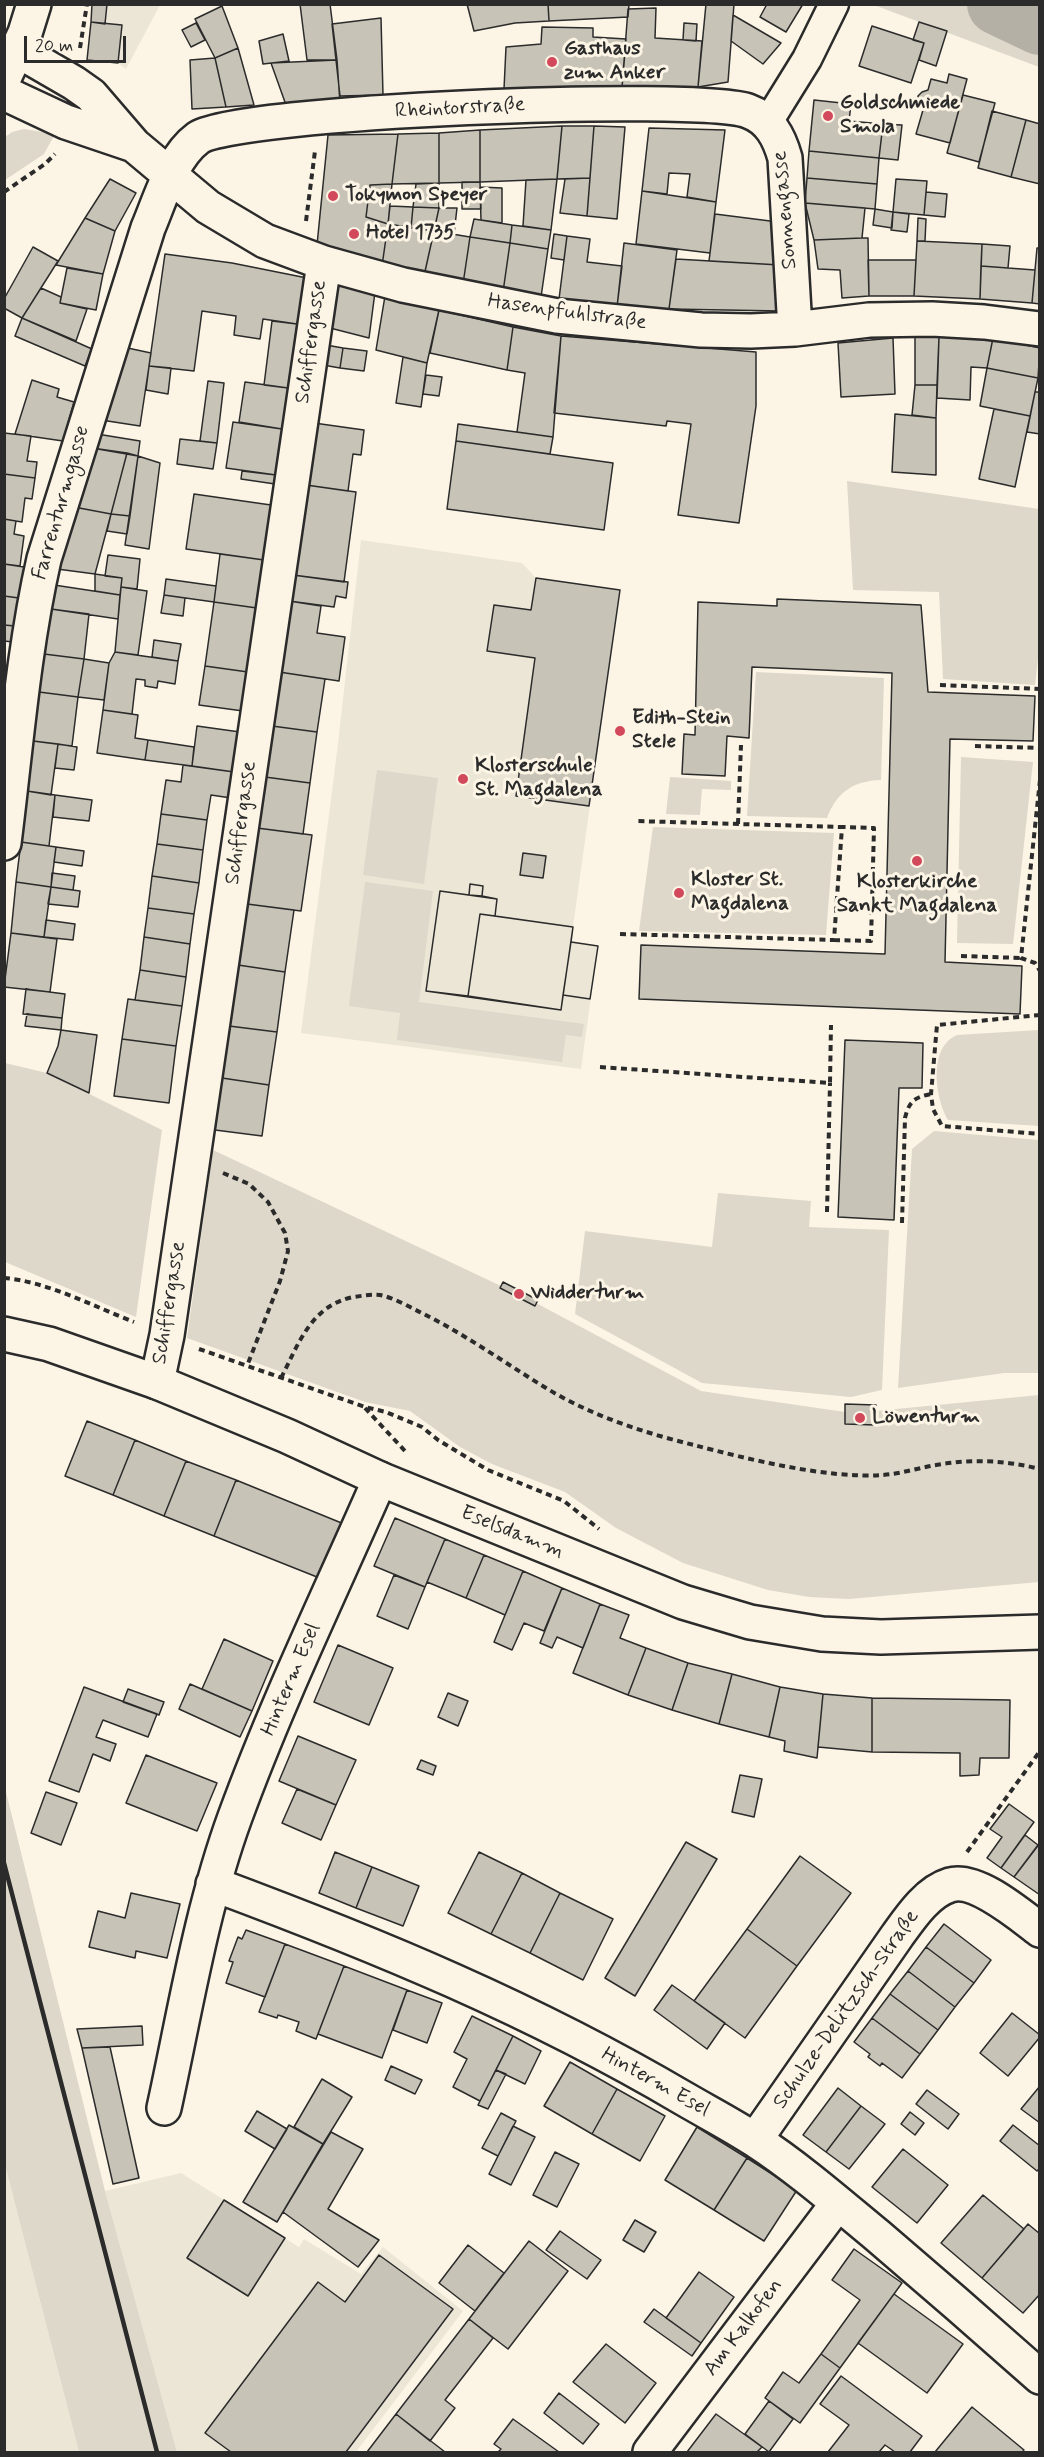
<!DOCTYPE html>
<html>
<head>
<meta charset="utf-8">
<style>
	body { margin:0 }
	#map { position:relative; width:1044px; height:2457px; overflow:hidden; background:#fcf5e5; font-family:Mynerve,sans-serif }
	canvas { display:block }
	.frame { position:absolute; inset:0; border:6px solid #2b2b2b; pointer-events:none }
	.scale { position:absolute; left:24px; top:36px; width:102px; height:27px; box-sizing:border-box; border:3px solid #2b2b2b; border-top:0; padding-left:8px; font-size:18px; line-height:21px; white-space:nowrap; color:#2b2b2b; -webkit-text-stroke:4px #fcf5e5; paint-order:stroke }
</style>
</head>
<body>
<div id="map">
<canvas width="1044" height="2457"></canvas>
<div class="frame"></div>
<div class="scale">20 m</div>
</div>
<script>
const ctx = document.querySelector('canvas').getContext('2d');
ctx.lineJoin = 'round';
function fillPath(path, color) { ctx.fillStyle = color; ctx.fill(path, 'evenodd'); }
function stroke(path, color, width, dash) { ctx.strokeStyle = color; ctx.lineWidth = width; ctx.lineCap = dash ? 'butt' : 'round'; ctx.setLineDash(dash || []); ctx.stroke(path); }
function drawText(font, color, halo, rows, align = 'center') {
  ctx.font = font + ' Mynerve,sans-serif'; ctx.lineWidth = 6; ctx.setLineDash([]); ctx.textBaseline = 'middle'; ctx.strokeStyle = halo; ctx.fillStyle = color; for (const [text, x, y, turn = 0] of rows) {
    ctx.save(); ctx.translate(x, y); ctx.rotate((+turn || 0) * Math.PI / 180); ctx.textAlign = isNaN(turn) ? turn : align; if (halo) ctx.strokeText(text, 0, 0); ctx.fillText(text, 0, 0); ctx.restore();
  }
}
const built = new Path2D(`
	M92,5H160L126,69L118,63L87,60Z
	M361,540L522,563L536,578L620,590L571,941L598,946L581,1069L301,1033L337,752Z
	M5,2165L79,2452H5Z
	M181,2173L299,2247L304,2239L361,2274L383,2247L463,2311L356,2452H177L105,2191Z`);
const green = new Path2D(`
	M874,5H1039V67Z
	M24,129L55,134L44,154L5,180V137L12,132Z
	M847,481L1039,509L1040,641L1035,685L943,679L939,592L853,590Z
	M756,672L884,678L881,780C853,781 837,792 827,818L747,816Z
	M961,757L1033,762L1013,944L957,943Z
	M377,770L438,778L424,884L363,875Z
	M670,777L731,781V790L702,789L700,815L666,814Z
	M653,827L834,833L826,935L639,931Z
	M365,882L433,891L419,1002L584,1024L582,1037L566,1035L562,1062L397,1040L400,1013L349,1006Z
	M1039,1030V1126L948,1120C935,1098 928,1047 957,1035Z
	M5,1063L47,1073L162,1130L136,1317L5,1262Z
	M934,1131L1039,1140V1373H1004L898,1388L912,1149Z
	M213,1150L501,1286V1288L535,1306L536,1303L701,1391L845,1412V1424L875,1425L876,1411L1039,1395V1582L849,1599L809,1597L768,1590L683,1563L616,1528L565,1492L492,1464L460,1447L410,1411L365,1402L187,1338Z
	M718,1193L811,1201L809,1227L889,1230L882,1390L851,1397L702,1383L575,1314L585,1231L712,1247Z
	M5,1788L105,2191L177,2452H79L5,2165Z`);
const river = new Path2D(`
	M998,4L1040,24`);
const building = new Path2D(`
	M92,4H107L105,24L91,22Z
	M300,4H330L337,60H307Z
	M467,4H548L549,21L515,23L474,31Z
	M548,4H629L628,17L549,21Z
	M706,4H734L728,82L698,87Z
	M767,4H803L786,32L760,17Z
	M222,6L238,48L215,58L195,19Z
	M656,8L655,38L702,41L698,87L622,88L628,9Z
	M733,15L781,43L763,64L731,41Z
	M381,18L383,95L340,96L332,24Z
	M91,22L122,25L118,63L87,60Z
	M919,22L947,31L936,66L919,60L924,43L913,40Z
	M196,23L205,40L191,47L182,30Z
	M684,23L697,24L696,41L683,40Z
	M872,26L924,43L911,83L859,66Z
	M542,27L593,28V37L626,39L622,88L504,89L506,47L541,44Z
	M283,34L289,61L263,64L259,41Z
	M238,48L254,105L226,107L215,58Z
	M215,58L226,107L192,109L190,60Z
	M337,60L340,103L286,105L271,63Z
	M949,74L967,79L950,143L916,134L923,110L918,106V96L922,92L928,90L931,79L947,83Z
	M963,95L995,103L979,162L947,153Z
	M814,100L851,104L849,121L883,124L879,158L809,151Z
	M992,111L1026,120L1011,177L978,168Z
	M1026,120L1040,124V184L1011,177Z
	M883,124L902,125L898,160L879,158Z
	M562,126H594L590,178L557,179Z
	M562,126L557,179L480,182V130Z
	M594,126L625,127L617,219L587,216Z
	M649,128L725,130L716,202L687,197L690,174L669,173L667,194L642,191Z
	M480,130V182L439,183V133Z
	M439,133V183L392,184L398,134Z
	M398,134L392,184L370,185L366,217L388,224L382,266L317,245L328,135Z
	M809,151L879,158L877,184L807,178Z
	M590,178L587,216L560,213L565,179Z
	M807,178L877,184L875,209L805,203Z
	M110,179L136,193L115,231L85,218Z
	M557,179L551,230L523,226L526,180Z
	M896,179L927,181L924,215L893,212Z
	M462,182H480L481,209H462Z
	M439,183V208L413,207L416,184Z
	M392,184L388,224L366,217L370,185Z
	M480,187L502,188V223L481,220Z
	M642,191L716,202L710,253L636,244Z
	M926,192L947,194L945,217L924,215Z
	M805,203L865,208L862,238L814,240Z
	M390,206L413,207L411,228L388,224Z
	M413,207L439,208L434,231L411,228Z
	M439,208H457L454,234L434,231Z
	M875,209L893,212L892,228L873,225Z
	M893,212L909,214L907,232L891,230Z
	M715,214L778,222L780,265L709,261Z
	M85,218L115,231L103,274L56,265Z
	M918,218L926,219L925,241H917Z
	M474,219L512,225L510,243L470,237Z
	M388,224L434,231L424,276L382,266Z
	M512,225L551,230L548,249L510,243Z
	M434,231L470,237L463,284L424,276Z
	M554,234L567,236L564,260L551,258Z
	M567,236L590,239L587,262L622,266L617,307L559,299Z
	M470,237L510,243L503,292L463,284Z
	M862,238H868L869,296L842,298L840,270L818,269L814,240Z
	M917,241L982,244L980,299L914,296Z
	M510,243L548,249L541,297L503,292Z
	M624,243L677,250L669,309L617,307Z
	M982,244L1010,246L1008,268L981,266Z
	M33,247L58,261L22,318L4,308V299Z
	M1037,248H1040V304L1032,303Z
	M165,254L232,263L307,278L297,324L263,319L260,339L234,335L236,316L202,311L194,371L149,366Z
	M676,259L780,265L781,311L669,309Z
	M868,260H916L914,296H869Z
	M981,266L1035,270L1032,303L980,299Z
	M67,268L103,274L96,310L60,303Z
	M336,284L375,292L369,338L330,328Z
	M41,288L61,297L60,303L87,309L76,341L22,318Z
	M385,296L439,310L427,363L376,350Z
	M439,310L513,327L507,370L430,353Z
	M22,318L92,349L85,366L15,336Z
	M272,321L297,324L288,388L264,385Z
	M513,327L561,336L553,437L517,432L525,373L507,370Z
	M561,336L756,352V406L739,523L678,515L691,424L667,421L666,426L554,413Z
	M915,336L939,337L937,385H915Z
	M939,337L993,338L987,368L971,367L970,400L937,398Z
	M893,338L895,394L841,397L838,343Z
	M993,338L1040,348L1038,378L987,368Z
	M326,345L343,348L340,368L323,365Z
	M123,347L151,353L140,426L101,420Z
	M343,348L367,351L364,371L340,368Z
	M403,357L427,363L421,407L396,403Z
	M149,366L171,368L168,394L146,390Z
	M987,368L1038,378L1030,416L980,406Z
	M426,375L442,377L439,396L423,394Z
	M32,380L59,389L57,397L74,402L63,441L15,434Z
	M208,381L224,383L217,443L200,441Z
	M245,382L288,388L282,429L239,422Z
	M915,385H937L936,418L912,415Z
	M1035,392H1040V434L1027,432Z
	M994,409L1030,416L1015,487L979,479Z
	M895,414L936,418V475L892,472Z
	M233,422L282,429L276,475L226,468Z
	M314,423L364,430L361,455L353,454L348,491L306,485Z
	M458,424L553,437L550,454L456,441Z
	M4,433L31,436L27,461L37,462L35,478L4,474Z
	M97,434L140,441L138,456L92,448Z
	M180,439L217,443L213,469L177,464Z
	M456,441L613,463L604,530L447,509Z
	M92,448L127,453L111,514L74,507Z
	M127,453L138,456L130,516L111,514Z
	M138,456L160,463L149,549L125,545Z
	M242,471L276,475L275,484L241,479Z
	M4,474L35,478L32,499L25,498L22,522L4,519Z
	M306,485L356,492L344,582L293,575Z
	M194,494L271,505L264,560L186,549Z
	M74,507L111,514L95,574L57,569Z
	M111,514L130,516L127,534L107,531Z
	M4,519L16,521L14,534L24,536L20,566L4,564Z
	M220,554L264,560L257,608L214,602Z
	M108,555L140,559L137,589L121,587L122,578L105,576Z
	M4,564L24,567L19,598L4,596Z
	M95,574L122,578L120,595L95,591Z
	M293,575L348,582L346,598L336,596L334,607L289,601Z
	M536,578L620,590L589,806L516,796L535,658L487,651L494,605L531,610Z
	M166,579L216,586L214,602L164,595Z
	M54,585L120,595L118,619L51,609Z
	M121,587L147,591L138,655L115,652Z
	M164,595L185,598L183,616L161,613Z
	M4,596L19,598L15,626L4,625Z
	M777,599L921,605L928,692L1035,696L1033,741L950,739L945,962L1022,966L1020,1014L639,999L641,945L885,954L892,673L752,667L749,738L727,736L725,776L682,774L684,734L695,735L698,602L777,606Z
	M289,601L321,606L317,633L345,637L339,681L279,672Z
	M214,602L257,608L248,672L205,666Z
	M51,609L89,614L84,659L44,654Z
	M4,625L15,626L13,642L4,641Z
	M154,640L181,644L178,661L152,657Z
	M115,652L178,661L175,684L158,681L157,688L145,686V680L136,679L132,714L103,710L109,663Z
	M44,654L84,659L78,697L39,692Z
	M84,659L109,663L104,700L78,697Z
	M205,666L248,672L243,711L199,705Z
	M279,672L325,679L317,732L272,726Z
	M39,692L78,697L72,746L33,741Z
	M103,710L138,715L135,738L148,740L145,760L97,753Z
	M197,726L240,732L234,772L192,766Z
	M272,726L317,732L310,783L265,777Z
	M148,740L194,747L192,766L145,760Z
	M33,741L58,744L51,795L27,791Z
	M58,744L77,747L74,770L55,768Z
	M183,765L234,772L231,798L211,795L207,820L161,814L166,780L181,782Z
	M265,777L310,783L303,834L257,828Z
	M27,791L55,795L49,846L21,842Z
	M55,795L92,800L89,821L53,817Z
	M161,814L207,820L203,850L157,844Z
	M257,828L312,835L301,911L247,904Z
	M21,842L56,847L51,887L16,882Z
	M157,844L203,850L199,883L152,876Z
	M56,847L84,851L82,866L54,862Z
	M523,853L546,856L543,878L520,875Z
	M52,873L75,876L73,890L51,887Z
	M152,876L199,883L194,914L148,908Z
	M16,882L51,887L44,937L11,933Z
	M470,884L483,886L482,896L497,899L495,916L573,927L571,942L598,946L590,999L563,995L561,1010L426,991L440,891L469,895Z
	M470,884L483,886L482,896L469,895Z
	M51,887L80,891L78,907L48,904Z
	M440,891L497,899L495,916L480,914L468,996L426,991Z
	M247,904L294,910L285,972L238,965Z
	M148,908L194,914L190,944L144,937Z
	M480,914L573,927L561,1010L468,996Z
	M46,920L75,924L73,940L44,937Z
	M11,933L57,939L50,992L4,987Z
	M144,937L190,944L186,977L140,970Z
	M571,942L598,946L590,999L563,995Z
	M238,965L285,972L277,1032L229,1026Z
	M140,970L186,977L182,1006L135,1000Z
	M26,989L65,994L62,1018L23,1014Z
	M128,999L182,1006L176,1046L122,1039Z
	M27,1014L62,1018L61,1030L25,1026Z
	M229,1026L277,1032L269,1085L222,1078Z
	M61,1030L97,1035L89,1093L47,1073L58,1046Z
	M122,1039L176,1046L169,1103L114,1096Z
	M845,1040L923,1043L922,1088H899L894,1220L838,1217Z
	M222,1078L269,1085L262,1136L215,1130Z
	M503,1282L538,1300L535,1306L500,1288Z
	M845,1404L876,1405L875,1425L845,1424Z
	M87,1421L135,1440L113,1495L65,1476Z
	M135,1440L186,1461L164,1516L113,1495Z
	M186,1461L236,1480L214,1536L164,1516Z
	M236,1480L344,1524L322,1579L214,1536Z
	M395,1518L445,1539L425,1587L374,1566Z
	M445,1539L484,1555L466,1598L427,1582Z
	M484,1555L523,1571L505,1615L466,1598Z
	M523,1571L562,1588L544,1631L524,1623L512,1650L494,1642Z
	M394,1575L425,1587L408,1629L377,1616Z
	M562,1588L600,1604L583,1648L557,1637L552,1648L540,1643Z
	M600,1604L629,1615L620,1638L646,1648L628,1695L573,1673Z
	M224,1639L273,1661L252,1711L202,1689Z
	M338,1645L393,1668L369,1725L314,1702Z
	M646,1648L688,1663L672,1710L628,1695Z
	M688,1663L732,1674L719,1724L672,1710Z
	M732,1674L780,1687L769,1737L719,1724Z
	M190,1684L252,1711L240,1737L179,1709Z
	M84,1687L157,1714L148,1737L103,1720L96,1737L116,1744L110,1761L93,1754L79,1792L49,1781Z
	M780,1687L823,1694L817,1758L784,1751L785,1741L769,1737Z
	M128,1689L164,1702L159,1715L123,1702Z
	M448,1693L468,1701L458,1726L438,1717Z
	M823,1694L872,1698V1752L818,1747Z
	M872,1698L1010,1700L1009,1758H980L979,1775L960,1776V1753L872,1752Z
	M298,1736L356,1760L336,1805L279,1781Z
	M146,1755L217,1783L197,1831L126,1803Z
	M421,1760L436,1766L433,1775L417,1769Z
	M740,1775L762,1779L754,1817L732,1812Z
	M297,1789L336,1805L321,1840L282,1823Z
	M46,1792L77,1803L61,1845L31,1833Z
	M1009,1804L1034,1822L1001,1868L987,1858L1002,1837L990,1829Z
	M1025,1835L1038,1845L1014,1877L1001,1868Z
	M686,1842L717,1859L635,1996L605,1978Z
	M1040,1843V1895L1014,1877Z
	M335,1852L372,1867L356,1908L319,1893Z
	M479,1852L522,1873L491,1934L448,1913Z
	M800,1856L851,1893L797,1966L747,1929Z
	M372,1867L419,1886L403,1926L356,1908Z
	M522,1873L560,1893L530,1953L491,1934Z
	M131,1893L180,1904L167,1958L136,1951L135,1958L89,1947L98,1911L125,1918Z
	M560,1893L613,1919L583,1980L530,1953Z
	M944,1924L991,1960L974,1983L926,1947Z
	M747,1929L797,1966L745,2038L694,2001Z
	M246,1930L285,1944L265,1997L226,1983L233,1962L229,1961L238,1937L242,1939Z
	M285,1944L344,1966L316,2039L296,2031L299,2022L278,2015L277,2018L259,2012Z
	M926,1947L974,1983L955,2007L908,1971Z
	M344,1966L407,1990L382,2058L318,2034Z
	M908,1971L955,2007L938,2030L890,1994Z
	M672,1985L725,2023L707,2049L654,2010Z
	M407,1990L442,2003L427,2043L393,2030Z
	M890,1994L938,2030L920,2054L872,2018Z
	M1012,2013L1040,2035V2037L1008,2076L980,2053Z
	M472,2016L513,2036L480,2101L453,2087L467,2059L454,2052Z
	M872,2018L920,2054L902,2078L882,2063L880,2066L868,2057L870,2054L854,2042Z
	M142,2026L143,2045L82,2048L77,2029Z
	M513,2036L541,2051L525,2084L496,2070Z
	M110,2047L139,2178L113,2184L82,2048Z
	M570,2062L617,2089L592,2134L544,2106Z
	M391,2066L422,2080L415,2094L385,2080Z
	M496,2070L506,2074L488,2109L478,2105Z
	M322,2079L352,2097L323,2144L294,2127Z
	M1040,2086V2123L1021,2109Z
	M838,2088L861,2106L826,2152L803,2135Z
	M617,2089L665,2116L640,2161L592,2134Z
	M927,2090L959,2114L948,2129L916,2104Z
	M861,2106L885,2124L849,2169L826,2152Z
	M257,2111L287,2129L275,2149L245,2131Z
	M910,2112L924,2123L915,2135L901,2124Z
	M501,2113L516,2121L498,2156L482,2148Z
	M289,2125L323,2144L277,2222L243,2202Z
	M1013,2125L1040,2146V2168L1037,2171L1000,2141Z
	M513,2126L535,2137L511,2185L489,2174Z
	M697,2127L747,2158L714,2210L665,2180Z
	M331,2132L363,2149L328,2209L379,2240L358,2267L283,2212Z
	M903,2149L948,2185L917,2223L872,2187Z
	M555,2152L579,2164L557,2207L533,2195Z
	M747,2158L797,2190L764,2241L714,2210Z
	M983,2195L1024,2229L982,2278L941,2243Z
	M224,2200L285,2238L248,2296L187,2258Z
	M635,2220L656,2232L644,2252L623,2240Z
	M1028,2224L1040,2234V2294L1023,2313L982,2278Z
	M560,2231L601,2260L587,2279L546,2250Z
	M529,2241L568,2271L508,2349L469,2319Z
	M468,2245L504,2273L475,2311L439,2283Z
	M854,2249L902,2283L840,2368L821,2354L860,2300L832,2280Z
	M379,2255L453,2309L346,2452H231L205,2433L318,2282L345,2302Z
	M699,2272L734,2297L701,2343L666,2318Z
	M894,2294L963,2344L927,2393L858,2343Z
	M654,2309L701,2343L692,2356L644,2322Z
	M469,2319L493,2338L445,2400L455,2408L430,2441L396,2414Z
	M606,2344L656,2383L625,2423L573,2382Z
	M821,2354L840,2368L800,2423L765,2398L783,2372L799,2383Z
	M841,2376L922,2436L910,2452H895L885,2445L879,2452H828L849,2425L820,2404Z
	M559,2393L599,2424L583,2444L544,2413Z
	M769,2401L793,2419L769,2452L745,2434Z
	M972,2407L1024,2450L1022,2452H935Z
	M396,2414L445,2452H367Z
	M716,2414L762,2447L757,2452H687Z
	M513,2419L559,2452H498L501,2449L494,2444Z`);
const path = new Path2D(`
	M80,48L87,4
	M4,192L45,164L55,154
	M306,221L315,151
	M940,685L1040,689
	M975,746L1040,748
	M1040,780L1021,958L1035,963L1040,971
	M738,824L741,745
	M620,934L834,940L842,827L636,821
	M834,940L871,941L874,828L842,827
	M961,956L1021,958
	M1040,1015L937,1025L931,1094L933,1109L942,1126L1040,1134
	M600,1067L830,1083L831,1025
	M223,1173L249,1184L268,1202L285,1233L288,1251L280,1281L247,1366
	M827,1212L830,1083
	M902,1223L905,1118C909,1101 915,1097 931,1094
	M4,1278C46,1281 95,1307 134,1322
	M199,1349L365,1407L386,1412L422,1427L438,1440L488,1470L564,1501L599,1529
	M281,1378C299,1343 311,1306 353,1297C362,1296 371,1294 380,1295C395,1298 409,1307 422,1313C466,1335 505,1363 546,1388C590,1415 644,1433 694,1445C747,1459 828,1479 882,1475C900,1474 918,1468 936,1465C971,1459 1005,1460 1040,1469
	M365,1408L405,1451
	M967,1852L1040,1751`);
const pedestrian = new Path2D(`
	M768,122L807,59L834,4`);
const minor = new Path2D(`
	M17,50L74,83L91,95L134,145L208,207L265,241L324,263L403,285L557,316L701,330L751,331L795,329L869,320L932,319L984,322L1040,329
	M4,93L66,122L134,145
	M4,843C16,748 23,652 44,559L148,228C160,200 172,157 198,138C235,111 697,93 748,111C770,119 779,137 785,158L795,329
	M157,1382L167,1335L324,263
	M213,1884C377,1945 532,2009 683,2098C707,2112 732,2125 755,2140C798,2168 838,2203 878,2236C932,2282 986,2329 1040,2377
	M164,2108C185,2012 201,1910 235,1817C277,1702 331,1591 380,1479
	M755,2140L897,1936C910,1918 927,1892 950,1885C976,1877 1020,1915 1040,1930
	M650,2452L838,2203`);
const tertiary = new Path2D(`
	M4,78L25,33L34,4
	M4,1334L49,1344L157,1382L287,1436L380,1479L683,1602L750,1622L822,1634L881,1637L1040,1632`);
const rail = new Path2D(`
	M4,1863L157,2452`);
const markers = [
	[552,62,6,"#d1495b"],
	[828,116,6,"#d1495b"],
	[333,196,6,"#d1495b"],
	[354,234,6,"#d1495b"],
	[620,731,6,"#d1495b"],
	[463,779,6,"#d1495b"],
	[917,861,6,"#d1495b"],
	[679,893,6,"#d1495b"],
	[519,1294,6,"#d1495b"],
	[860,1418,6,"#d1495b"]
];
const poiNames = [
	["Gasthaus",564,50],
	["zum Anker",564,74],
	["Goldschmiede",840,104],
	["Smola",840,128],
	["Tokymon Speyer",345,196],
	["Hotel 1735",366,234],
	["Edith-Stein",632,719],
	["Stele",632,743],
	["Klosterschule",475,767],
	["St. Magdalena",475,791],
	["Kloster St.",691,881],
	["Magdalena",691,905],
	["Klosterkirche",917,883,"center"],
	["Sankt Magdalena",917,907,"center"],
	["Widderturm",531,1294],
	["Löwenturm",872,1418]
];
const streetNames = [
	["Rheintorstraße",460,109,-3],
	["Sonnengasse",786,210,-95],
	["Hasenpfuhlstraße",567,313,8],
	["Schiffergasse",312,342,-82],
	["Farrenturmgasse",62,503,-74],
	["Schiffergasse",242,823,-82],
	["Schiffergasse",170,1303,-81],
	["Eselsdamm",512,1533,22],
	["Hinterm Esel",292,1680,-67],
	["Schulze-Delitzsch-Straße",847,2010,-55],
	["Hinterm Esel",655,2083,29],
	["Am Kalkofen",744,2328,-53]
];
fillPath(built, '#ece6d7');
fillPath(green, '#ded8ca');
stroke(river, '#b4b0a5', 62);
fillPath(building, '#c8c3b7');
stroke(building, '#2b2b2b', 1.5);
stroke(pedestrian, '#2b2b2b', 33);
stroke(minor, '#2b2b2b', 38);
stroke(tertiary, '#2b2b2b', 38);
stroke(path, '#2b2b2b', 4, [6, 4.5]);
stroke(pedestrian, '#fcf5e5', 28);
stroke(minor, '#fcf5e5', 33);
stroke(tertiary, '#fcf5e5', 33);
stroke(rail, '#2b2b2b', 4.5);
for (const [x, y, r, color] of markers) { const dot = new Path2D(); dot.arc(x, y, r, 0, 2 * Math.PI); ctx.fillStyle = color; ctx.fill(dot); stroke(dot, '#fcf5e5', 2); }
drawText('bold 21px', '#2b2b2b', '#fcf5e5', poiNames, 'left');
drawText('21px', '#2b2b2b', '#fcf5e5', streetNames);
</script>
</body>
</html>
